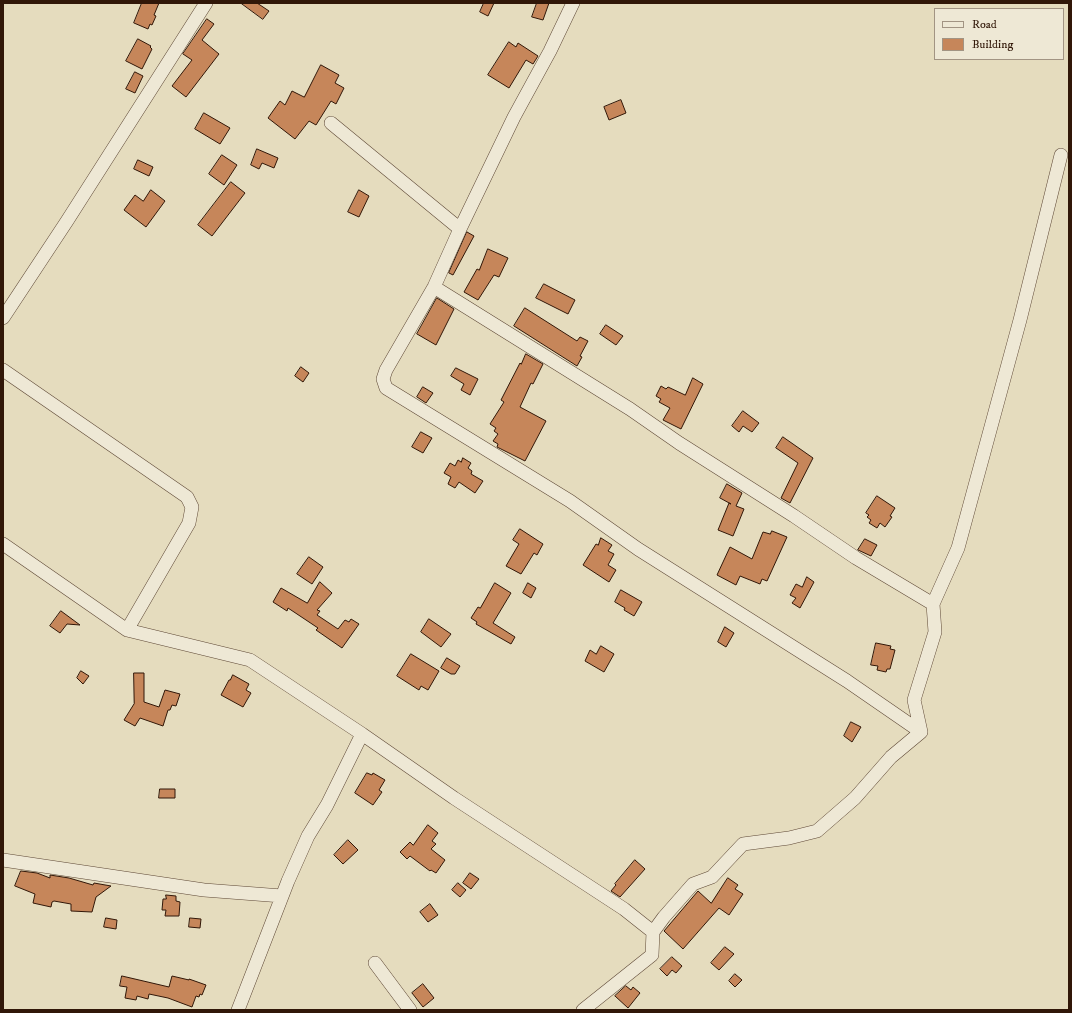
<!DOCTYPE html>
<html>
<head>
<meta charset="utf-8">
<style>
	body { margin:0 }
	#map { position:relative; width:1072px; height:1013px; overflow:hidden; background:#e5dcbe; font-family:"IM FELL DW Pica",serif }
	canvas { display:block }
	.frame { position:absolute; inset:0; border:4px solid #311708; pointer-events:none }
	.legend { position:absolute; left:934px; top:8px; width:130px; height:52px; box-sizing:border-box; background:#eee8d5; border:1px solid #a29483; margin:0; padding:5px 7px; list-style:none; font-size:12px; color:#311708 }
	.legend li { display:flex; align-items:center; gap:8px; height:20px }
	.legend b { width:20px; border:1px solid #a29483 }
</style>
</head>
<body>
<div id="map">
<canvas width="1072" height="1013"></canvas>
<div class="frame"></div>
<ul class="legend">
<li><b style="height:5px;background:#eee8d5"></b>Road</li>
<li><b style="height:11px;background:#c6865a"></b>Building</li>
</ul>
</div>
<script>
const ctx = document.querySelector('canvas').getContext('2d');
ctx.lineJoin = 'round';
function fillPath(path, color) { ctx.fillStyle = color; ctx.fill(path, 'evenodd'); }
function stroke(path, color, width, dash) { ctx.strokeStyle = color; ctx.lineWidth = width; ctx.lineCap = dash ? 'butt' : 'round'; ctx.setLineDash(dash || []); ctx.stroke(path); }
const building = new Path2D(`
	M142,3H159L154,15L156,16L152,25L150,24L148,29L134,23Z
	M241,3H257L269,11L263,19Z
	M484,3H494L488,16L480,12Z
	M537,3H549L543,20L532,17Z
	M207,19L214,24L202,40L219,54L186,97L172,86L192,60L183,54Z
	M138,39L151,46L150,47L152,49L142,69L126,61Z
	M509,42L516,47L518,43L538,56L533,64L526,60L509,88L488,75Z
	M321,65L339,75L335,83L344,88L336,104L331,101L316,125L309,121L295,139L268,118L280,101L285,105L292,91L304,97Z
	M135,72L143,76L135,93L126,89Z
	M621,100L626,113L609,120L604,107Z
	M204,113L230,128L220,144L195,129Z
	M257,149L278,158L274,168L262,163L259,169L251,165Z
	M222,155L237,165L224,185L209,174Z
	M138,160L153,167L149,176L134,169Z
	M231,182L245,193L212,236L198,225Z
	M151,190L165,201L146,227L124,210L135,195L143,201Z
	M359,190L369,196L359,217L348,212Z
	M467,232L474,236L453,275L449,273Z
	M488,249L508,258L499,277L494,275L478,300L464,292L477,269L479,270Z
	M544,284L575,300L568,314L536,298Z
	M437,298L454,309L436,345L417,334Z
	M525,308L577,341L580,337L588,341L580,356L582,357L577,366L514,326Z
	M606,325L623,336L616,345L600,334Z
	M526,354L543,364L533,384L531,383L520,407L546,421L525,461L497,447L498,444L493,441L498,434L494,431L496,428L490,424L504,402L501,400L520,363L521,364Z
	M301,367L309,373L303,382L295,376Z
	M456,368L478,379L470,395L461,390L464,384L451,376Z
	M693,378L703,384L681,429L663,420L670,408L659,402L661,399L656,396L661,386L666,389L668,387L685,395Z
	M423,387L433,393L426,403L417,397Z
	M743,411L759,423L752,432L743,426L739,432L732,426Z
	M421,432L432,438L423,453L412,447Z
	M783,437L813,458L790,503L781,498L798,463L776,448Z
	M463,458L471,463L468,468L472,471L471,474L483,481L475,493L459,482L455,488L448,484L451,477L444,473L450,463L455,466L458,460L461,462Z
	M727,484L742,493L736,506L744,509L733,536L718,530L729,503L731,504L720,498Z
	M877,496L895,508L890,516L892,517L885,527L880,523L877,528L869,523L871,520L867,517L869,515L866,513Z
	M520,529L543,544L537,555L534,553L521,574L506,566L519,544L513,540Z
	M772,531L787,537L767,581L762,579L760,584L740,576L736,585L717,575L730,547L752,559L763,532L770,534Z
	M601,538L612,545L608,551L614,554L608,565L616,570L609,582L583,565L596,544L598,545Z
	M865,539L877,545L871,556L858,550Z
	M309,557L323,567L312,584L297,574Z
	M807,577L814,582L800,608L792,603L796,598L790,595L796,584L802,587Z
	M320,582L332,593L317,610L320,611L317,615L338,629L345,620L349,622L351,619L359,624L342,648L316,630L318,628L288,608L287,611L273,602L281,588L307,603Z
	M495,583L511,593L493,623L515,637L511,644L476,624L477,622L471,618L478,607L480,608Z
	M528,583L536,588L531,598L523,593Z
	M621,590L642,602L634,616L624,610L625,608L615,602Z
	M61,611L80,625L67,624L60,633L50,626Z
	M429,619L451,634L441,647L421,632Z
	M725,627L734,633L726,647L718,642Z
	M876,643L891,646L890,649L895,650L890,669H887L886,672L877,670L878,666L871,665Z
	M601,646L614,654L604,672L585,661L590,650L596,654Z
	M411,654L439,671L428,690L421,686L419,690L397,676Z
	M447,658L460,666L455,674H451L441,668Z
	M81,671L89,676L83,684L77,678Z
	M134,673H144V702L159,707L165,690L180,694L176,706L172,705L170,710H168L163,726L140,718L135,726L124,720L134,704Z
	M233,675L249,684L246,690L251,693L243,707L221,695L229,680H230Z
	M851,722L861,727L852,742L844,736Z
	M367,773L372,775L373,773L385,780L379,790L382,792L373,805L355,793Z
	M160,789H175V798H159Z
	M428,825L438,833L432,841L436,844L431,849L445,860L436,873L431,870L430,871L410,856L407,859L400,852L410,842L413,845Z
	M348,840L358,850L343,864L334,855Z
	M635,860L645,869L620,897L611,891L616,885L615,884Z
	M21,871L37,873L50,878V875L69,878L93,885L94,883L111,886L96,897L92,912L71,911V904L54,901L52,902L51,907L33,903L35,894L15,886Z
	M470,873L479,879L471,889L463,883Z
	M728,878L738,885L735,889L743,894L729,915L719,908L683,949L664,931L698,891L711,903Z
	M458,883L466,890L460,897L452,890Z
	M166,895L176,896V901L180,902L179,916H165L166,910H162L163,899H166Z
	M430,904L438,915L428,922L420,912Z
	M106,918L117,920L116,929L104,927Z
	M190,918L201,919L200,928L189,927Z
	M725,947L734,954L719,970L711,963Z
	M672,957L682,966L676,973L672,970L667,976L660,969Z
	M735,974L742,980L735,987L729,981Z
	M122,976L169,987L172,976L189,980V979L206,985L202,995L200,994L199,997L196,996L192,1007L168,998L149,994L148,999L137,996L136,1000L125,998L127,987L120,986Z
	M423,984L434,998L423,1007L412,993Z
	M626,986L631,990L633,987L640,993L628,1008L615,996Z`);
const street = new Path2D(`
	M573,3L550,51L514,117L460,229L434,287L386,370L383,379L386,388L570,501L638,549L847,681L921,732
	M331,123L460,229
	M434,287L630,409L679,443L794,516L856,558L933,604
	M3,318L67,221L206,3
	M3,370L187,497L192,507L189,523L127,630
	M3,544L127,630L250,660L362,734L454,798L624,909L653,932L652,955L583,1010
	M3,860L204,890L282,896
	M653,932L664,917L693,884L712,877L743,844L789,838L817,831L855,798L891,757L921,732L914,700L935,632L933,604L958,548L1020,320L1061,155
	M375,963L410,1010
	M238,1010L288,881L308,836L327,805L362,734`);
fillPath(building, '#c6865a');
stroke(building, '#311708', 1);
stroke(street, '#5e4836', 14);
stroke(street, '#eee8d5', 13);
</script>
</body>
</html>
